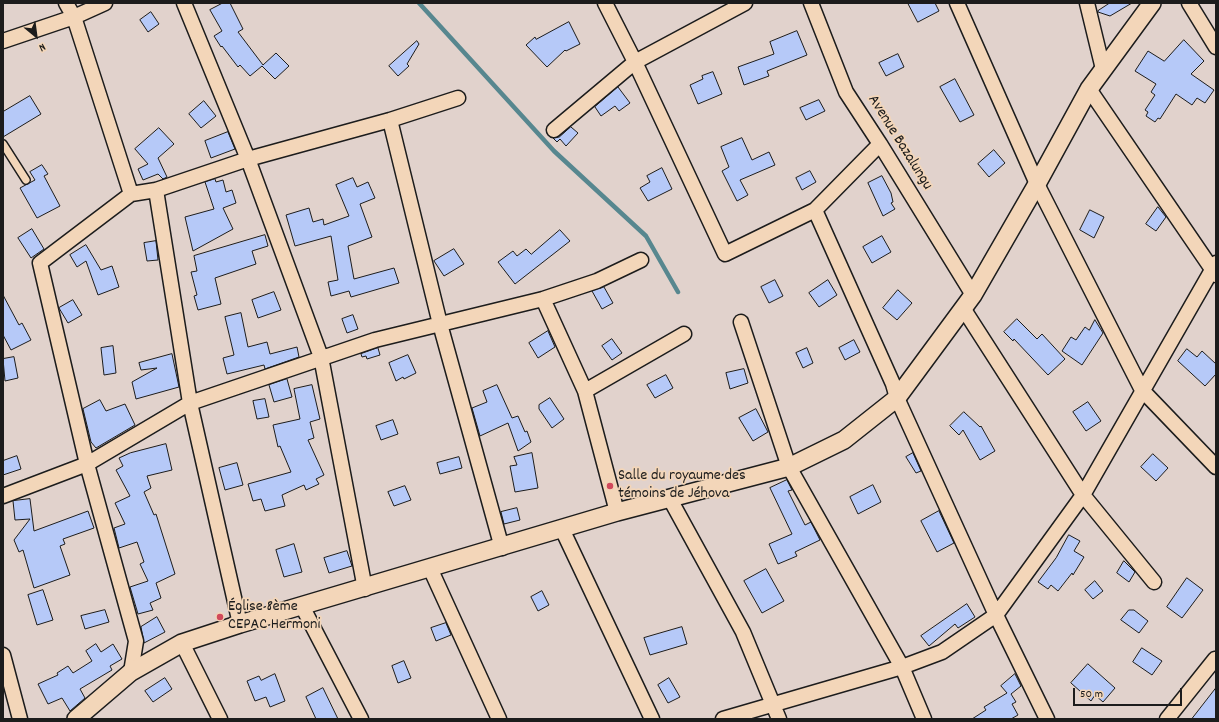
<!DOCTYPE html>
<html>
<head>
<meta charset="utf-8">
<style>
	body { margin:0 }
	#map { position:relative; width:1219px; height:722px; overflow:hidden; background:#e1d2cc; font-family:Dekko,sans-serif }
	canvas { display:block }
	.frame { position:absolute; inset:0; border:4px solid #1c1c1c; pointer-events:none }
	.north { position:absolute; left:16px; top:16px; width:40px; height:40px; -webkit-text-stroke:3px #f3d6b9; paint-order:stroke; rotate:151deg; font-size:11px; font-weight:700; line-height:16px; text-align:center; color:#1c1c1c }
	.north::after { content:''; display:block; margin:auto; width:14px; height:18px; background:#1c1c1c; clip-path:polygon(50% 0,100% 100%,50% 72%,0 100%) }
	.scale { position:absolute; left:1073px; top:688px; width:109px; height:18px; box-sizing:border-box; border:2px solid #1c1c1c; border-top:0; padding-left:5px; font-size:12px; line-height:14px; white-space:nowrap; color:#1c1c1c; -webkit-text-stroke:3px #f3d6b9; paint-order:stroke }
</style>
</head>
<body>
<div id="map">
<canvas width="1219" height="722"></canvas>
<div class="frame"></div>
<div class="north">N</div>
<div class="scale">50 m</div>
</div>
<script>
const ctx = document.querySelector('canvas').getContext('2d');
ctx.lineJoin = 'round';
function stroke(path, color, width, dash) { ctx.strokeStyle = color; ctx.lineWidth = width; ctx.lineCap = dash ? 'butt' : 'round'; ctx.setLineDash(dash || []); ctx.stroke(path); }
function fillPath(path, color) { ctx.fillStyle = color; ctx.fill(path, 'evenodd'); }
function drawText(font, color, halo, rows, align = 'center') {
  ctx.font = font + ' Dekko,sans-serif'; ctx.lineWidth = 3.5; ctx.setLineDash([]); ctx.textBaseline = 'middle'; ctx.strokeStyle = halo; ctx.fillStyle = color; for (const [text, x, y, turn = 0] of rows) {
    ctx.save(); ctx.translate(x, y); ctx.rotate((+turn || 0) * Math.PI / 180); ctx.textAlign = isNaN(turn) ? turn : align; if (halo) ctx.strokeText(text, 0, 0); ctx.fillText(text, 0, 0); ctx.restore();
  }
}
const stream = new Path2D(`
	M419,3L554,151L646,236L678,292`);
const building = new Path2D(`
	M223,3H230L243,29L238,32L263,65L276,53L289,66L275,79L262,66L250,76L240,65L238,67L222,46L221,47L214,36L222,31L210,10Z
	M908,3H935L939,11L918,22Z
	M1110,3H1132L1110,16L1098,12V11Z
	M151,12L159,24L148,32L140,20Z
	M569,22L580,44L566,51L565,50L547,67L526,45L535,37L536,39Z
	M797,31L807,55L767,71L769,76L744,85L738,67L774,54L770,42Z
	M1184,40L1204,61L1191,74L1214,90L1205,103L1197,98L1192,105L1176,94L1160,119L1158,118L1155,122L1146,116L1148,112L1145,110L1155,95L1151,92L1156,84L1135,71L1148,51L1164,61Z
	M417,41L419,44L407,64L409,66L398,76L389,66Z
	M898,54L904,67L886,76L879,63Z
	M713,72L722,94L698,104L690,85L703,79L702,76Z
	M955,79L974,115L960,122L940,87Z
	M618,87L630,103L619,111L615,106L601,116L595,107Z
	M30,96L41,114L3,137V112Z
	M819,100L825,111L806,120L800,108Z
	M204,101L216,116L201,128L189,114Z
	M571,127L578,133L566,146L560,139L557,142L553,138L559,137Z
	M159,128L174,144L158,158L167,177L163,179L158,174L143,180L138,169L148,164L135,149Z
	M228,132L235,149L211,158L205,141Z
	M742,138L752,160L769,152L775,165L740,180L748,195L737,201L722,171L729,167L721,147Z
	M994,150L1005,163L989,177L978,164Z
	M42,165L48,174L44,176L60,206L37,218L20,188L35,180L30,172Z
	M662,168L672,189L648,201L640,188L650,182L647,176Z
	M810,171L816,182L802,190L796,178Z
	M882,176L891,193L893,202L891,203L895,209L883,216L868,183Z
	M353,178L357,187L368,182L375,198L360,204L372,237L348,246L354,279L394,268L399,283L351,297L349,291L331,296L328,282L338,280L331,236L295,246L286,215L309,208L313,222L323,219L324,225L349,216L336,185Z
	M215,179L216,182L223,180L226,192L232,190L236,203L223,208L233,229L193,251L185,217L214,209L205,182Z
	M1158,207L1166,217L1156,231L1146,224Z
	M1090,210L1104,217L1094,238L1080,230Z
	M32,229L44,249L31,258L18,238Z
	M560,230L570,241L515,284L498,262L513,251L517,256L526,249L531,254Z
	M265,235L268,246L252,251L256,264L215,278L221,304L198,310L194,296L197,295L191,272L197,271L194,256Z
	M882,236L891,252L872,263L863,247Z
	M156,241L158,260L147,261L144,243Z
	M86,245L101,270L112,266L119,287L98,295L86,261L77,267L70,255Z
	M454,249L464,264L444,276L434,261Z
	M775,280L783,296L769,303L761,287Z
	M828,280L837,295L819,307L809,293Z
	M604,287L613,303L602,309L592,291Z
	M898,290L912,303L897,320L883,308Z
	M274,292L281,310L258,318L252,300Z
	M3,295L19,325L22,323L31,340L11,350L3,335Z
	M73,300L82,315L68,323L59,308Z
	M241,313L248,347L267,342L270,354L297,347L299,357L265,369L264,365L227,374L223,358L234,355L225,317Z
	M353,315L358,329L347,333L342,319Z
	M1017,319L1037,339L1042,334L1065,359L1048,375L1014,339L1013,341L1004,332Z
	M1095,320L1103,333L1082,365L1062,351L1071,337L1076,340L1085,327L1089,330Z
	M548,331L555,347L538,358L529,343Z
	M612,339L622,353L612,360L602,346Z
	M854,340L860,352L845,360L839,348Z
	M113,346L116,373L104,375L101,348Z
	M378,348L380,355L367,359L366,356L362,357L361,354Z
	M807,348L813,363L803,368L796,353Z
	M1187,349L1197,357L1202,351L1216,364V374L1205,386L1178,361Z
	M172,354L179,387L136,399L132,382L157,368L141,370L139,363Z
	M408,355L416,373L404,379L403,377L396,381L389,363Z
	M14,357L18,378L5,381L3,359Z
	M744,369L748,383L730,389L726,373Z
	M666,375L673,388L655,398L647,385Z
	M287,379L292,397L274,402L269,385Z
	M312,385L320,419L310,422L314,438L308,440L324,475L316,479L319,484L306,490L304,485L282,495L285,506L265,511L261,499L253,501L248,484L291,472L280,446L278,447L273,425L300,419L294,389Z
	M497,385L512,418L518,416L525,432L527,431L531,442L518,451L508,423L480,436L472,408L487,402L483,391Z
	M550,398L564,419L552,428L539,409V405Z
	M265,399L269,417L257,419L253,401Z
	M100,400L106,411L125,404L135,425L96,448L91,442L83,409Z
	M1088,402L1101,421L1086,431L1073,412Z
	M756,409L768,432L753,441L739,418Z
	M964,412L980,427L981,426L995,451L980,460L963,430L959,435L950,426Z
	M393,420L398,434L381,440L376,426Z
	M166,444L172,470L147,476L151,488L144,492L154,515L156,514L175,574L156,583L161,598L150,603L153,610L138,614L130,587L148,581L140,564L144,562L137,542L119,548L114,528L125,524L115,503L130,496L116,470L123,466L119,458L130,453Z
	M532,453L538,488L515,492L510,466L517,465L514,457Z
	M913,453L921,471L916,473L906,457Z
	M1153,454L1168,468L1156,481L1141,467Z
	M17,456L21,469L3,475V461Z
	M459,457L462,468L440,474L437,463Z
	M237,463L243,485L225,490L219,468Z
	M787,480L792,490L788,491L805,525L811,522L820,540L795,552L797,556L778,564L769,544L792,534L770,488Z
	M873,485L881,502L858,514L850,497Z
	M405,486L411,500L394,506L388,492Z
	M30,499L34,531L88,511L94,528L63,539L65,544L60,546L70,575L34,588L23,550L19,552L14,540L30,519L15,520L13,501Z
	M517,508L520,520L504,524L501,512Z
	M939,511L954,543L937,552L921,521Z
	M1069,535L1080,541L1074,551L1084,557L1073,575L1072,573L1058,591L1051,585L1048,589L1038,582L1056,558Z
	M294,544L302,572L284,577L276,550Z
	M347,551L352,566L329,573L324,558Z
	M1124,561L1135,572L1129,582L1117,573Z
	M766,569L784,601L762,613L744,581Z
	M1187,578L1203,590L1182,618L1167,607Z
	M1095,581L1103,591L1093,599L1085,590Z
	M43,590L53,620L37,625L28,595Z
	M542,591L549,605L538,611L531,597Z
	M967,604L975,617L958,628L955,624L929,646L921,636Z
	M105,610L109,622L85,629L81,616Z
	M1129,610H1134L1148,621L1139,633L1121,620Z
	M157,617L165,632L144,643L141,627Z
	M446,623L451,635L436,641L431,628Z
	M682,627L687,644L650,655L644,638Z
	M96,644L101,652L113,644L122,659L110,666L112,670L80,689L85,698L70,711L62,698L48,704L38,684L58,675L57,673L68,666L73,673L92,661L86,651Z
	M1142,648L1162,661L1152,675L1133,662Z
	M404,661L411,678L398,683L392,666Z
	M1088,664L1115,688L1103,702L1095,695L1091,701L1071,683Z
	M275,674L285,701L270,707L266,697L255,701L247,681L259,676L261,680Z
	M1015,674L1021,686L1011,694L1016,702L1012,704L1018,715L1011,719H972L986,710L984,707L1007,693L1001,686Z
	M165,678L172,689L153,702L145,691Z
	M669,678L680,697L668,703L658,685Z
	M323,688L338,719H316L306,697Z
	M1216,688V719H1192Z`);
const service = new Path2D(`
	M3,144L26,180`);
const minor = new Path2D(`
	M66,3L74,17L131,194
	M184,3L248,159L321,357L365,589
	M605,3L635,62L725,254L815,210L880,144
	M811,3L846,92L880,144L973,295
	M957,3L1037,184L1142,390L1216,467
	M1087,3L1103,69
	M1189,3L1216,47
	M3,41L74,17L105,3
	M1089,89L1216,275
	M390,120L440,324L502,548
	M554,130L635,62L745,3
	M156,190L190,403L240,624
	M815,210L893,384L897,398L996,615L1047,719
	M543,299L585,391L617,512
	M963,308L1083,495L1154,582
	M741,322L789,467L902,667L924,719
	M585,391L684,334
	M3,496L87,464L190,403L375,340L543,299L597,281L641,260
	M670,499L743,632L779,719
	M562,529L652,719
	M430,568L499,719
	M302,606L361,719
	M182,643L220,719
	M3,655L20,719
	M131,672L136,641L87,464L40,263L131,194L156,190L248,159L390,120L458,98
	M723,719L902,667L942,652L996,615L1083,495L1216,263
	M1167,719L1215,659`);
const tertiary = new Path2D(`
	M76,719L131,672L182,643L240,624L617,512L789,467L844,440L897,398L973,295L1037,184L1089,89L1152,3`);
const markers = [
	[610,486,4,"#d1495b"],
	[220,617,4,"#d1495b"]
];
const streetNames = [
	["Avenue Bazalungu",899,143,58]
];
const poiNames = [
	["Salle du royaume des",618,477],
	["témoins de Jéhova",618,495],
	["Église 8ème",228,608],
	["CEPAC Hermoni",228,626]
];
stroke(stream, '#57878f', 4.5);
fillPath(building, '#b6c9f8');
stroke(building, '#1c1c1c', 1);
stroke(service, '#1c1c1c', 10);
stroke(minor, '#1c1c1c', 17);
stroke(tertiary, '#1c1c1c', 20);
stroke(service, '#f3d6b9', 7);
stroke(minor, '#f3d6b9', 14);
stroke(tertiary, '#f3d6b9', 17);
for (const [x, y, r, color] of markers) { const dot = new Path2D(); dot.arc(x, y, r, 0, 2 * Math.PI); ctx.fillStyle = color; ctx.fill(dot); stroke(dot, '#f3d6b9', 1.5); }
drawText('16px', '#1c1c1c', '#f3d6b9', streetNames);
drawText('16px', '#1c1c1c', '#f3d6b9', poiNames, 'left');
</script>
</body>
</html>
